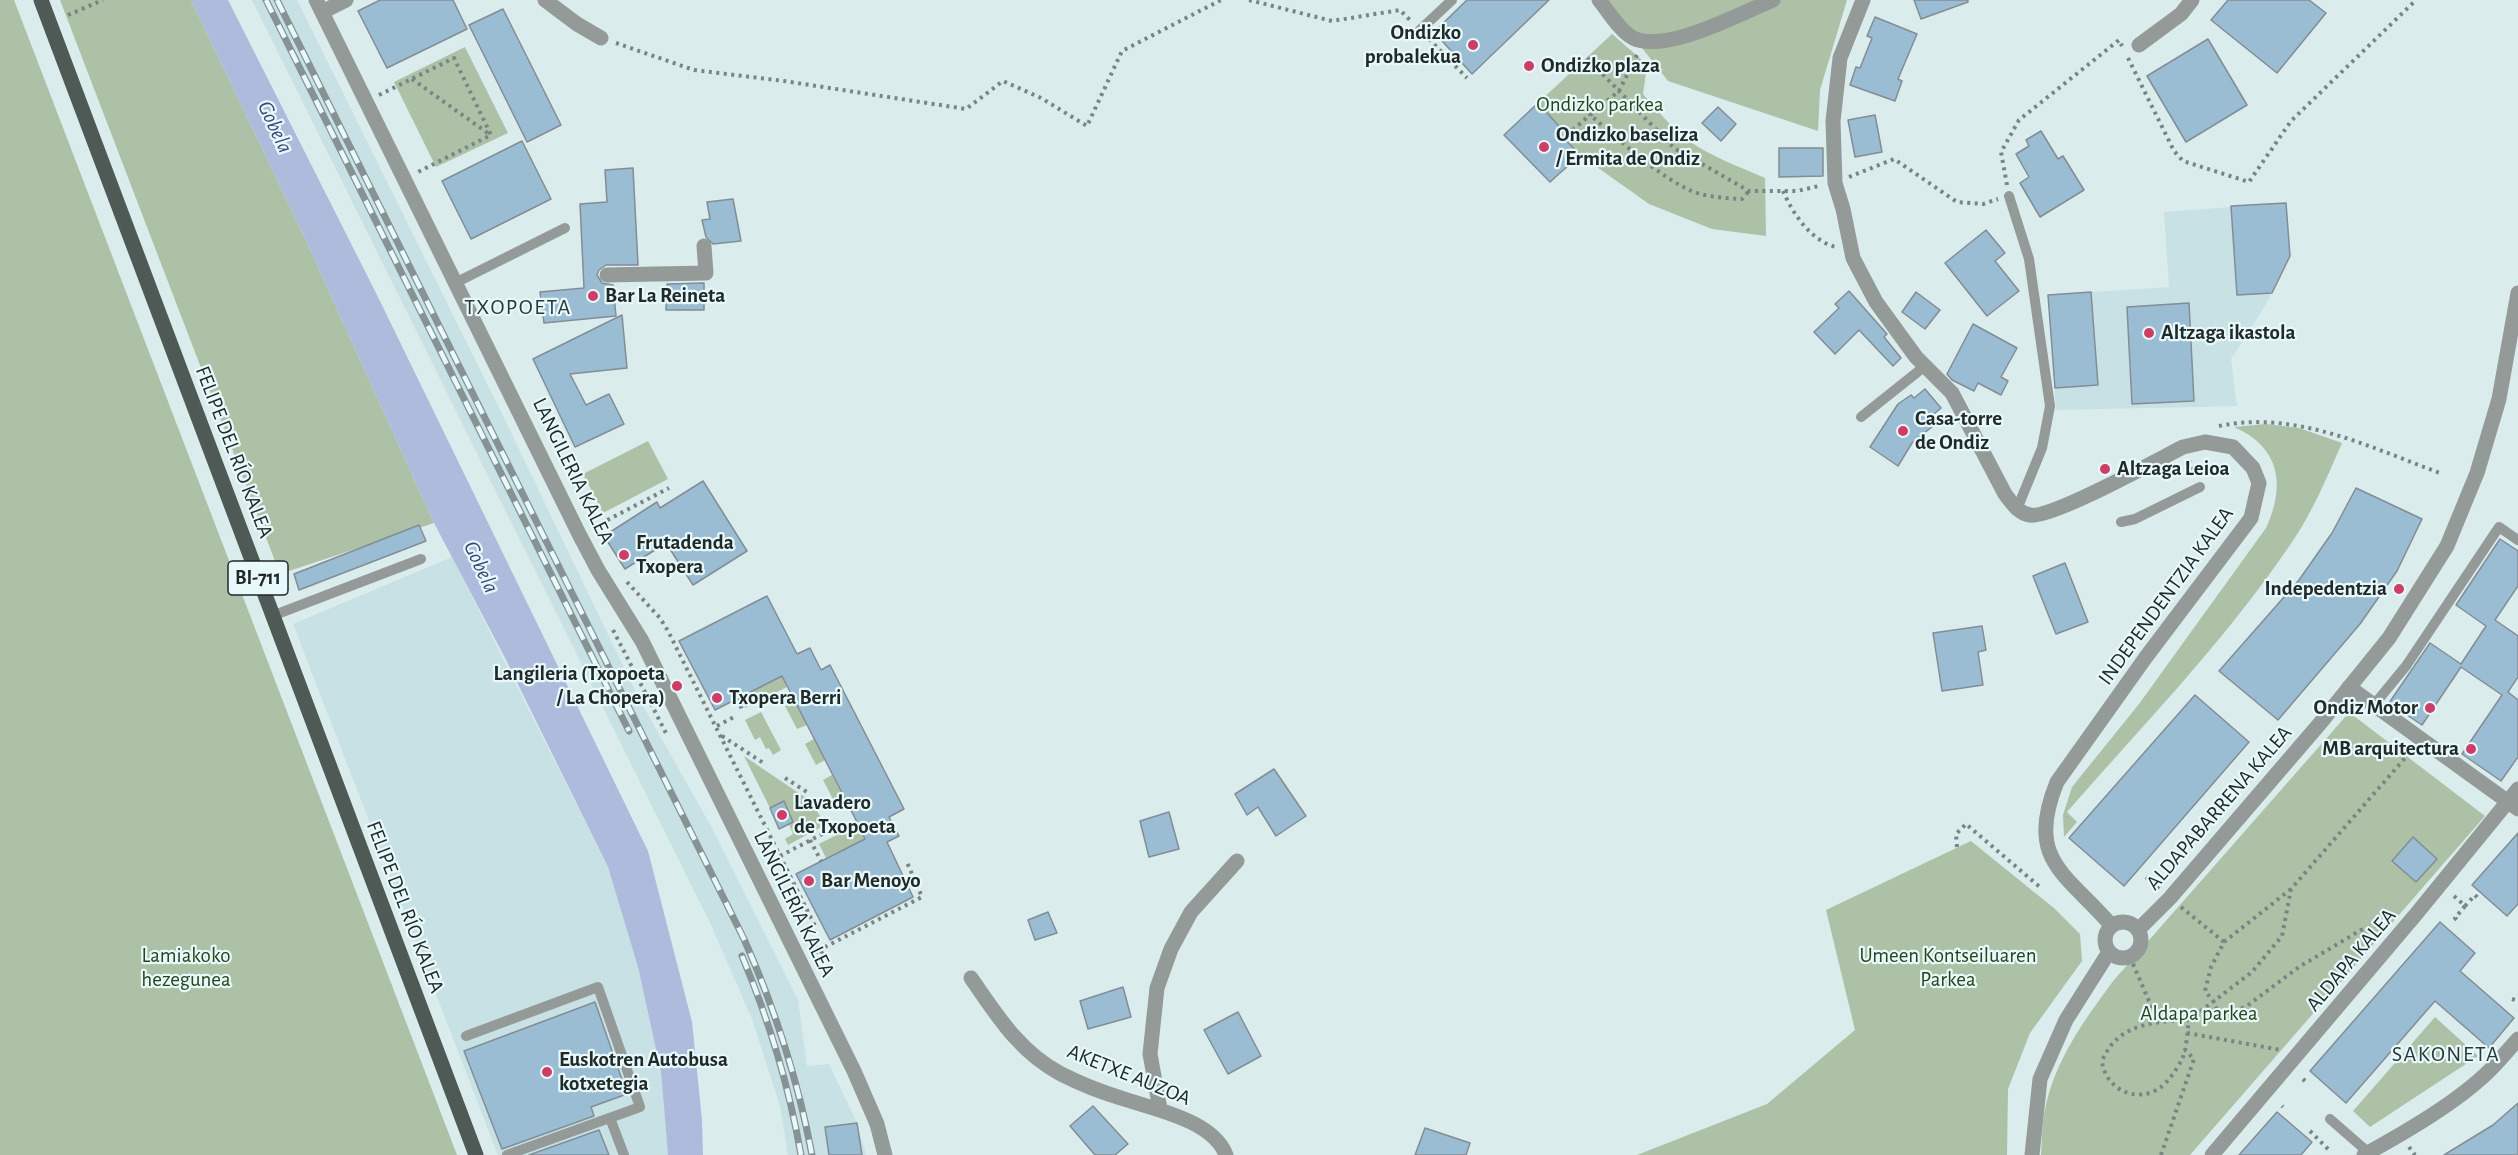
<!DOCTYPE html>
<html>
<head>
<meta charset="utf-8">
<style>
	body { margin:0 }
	canvas { display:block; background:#dbeced }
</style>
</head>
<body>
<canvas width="2518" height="1155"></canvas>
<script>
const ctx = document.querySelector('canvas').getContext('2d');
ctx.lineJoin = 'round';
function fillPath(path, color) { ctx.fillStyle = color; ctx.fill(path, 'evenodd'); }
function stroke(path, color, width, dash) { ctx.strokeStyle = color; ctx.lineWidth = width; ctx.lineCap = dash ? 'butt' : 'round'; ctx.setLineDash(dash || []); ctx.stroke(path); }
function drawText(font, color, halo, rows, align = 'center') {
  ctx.font = font + ' "Alegreya Sans",sans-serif'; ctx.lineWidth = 4.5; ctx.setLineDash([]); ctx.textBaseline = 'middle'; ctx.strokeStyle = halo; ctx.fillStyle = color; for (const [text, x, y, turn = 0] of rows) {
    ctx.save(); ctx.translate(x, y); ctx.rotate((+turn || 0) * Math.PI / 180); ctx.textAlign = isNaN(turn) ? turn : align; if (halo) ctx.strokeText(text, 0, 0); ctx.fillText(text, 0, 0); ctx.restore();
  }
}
const built = new Path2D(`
	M252,0H297L506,422L638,697L712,828L798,1000L807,1066L829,1064L857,1123L866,1155H788L780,1106L752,1019L711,925Z
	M2286,203L2290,256L2265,306L2231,359L2237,406L2056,410L2048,295L2169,287L2164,212Z
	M452,557L608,867L638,967L661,1072L668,1155H498L293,624Z`);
const green = new Path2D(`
	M0,0H14L457,1155H0Z
	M60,0H191L303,234L434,523L280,574Z
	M1604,0H1847L1820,90L1818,131L1668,81Z
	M1612,34L1651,68L1646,73L1643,94C1657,110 1672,128 1689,141C1712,157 1740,167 1765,178L1766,236L1712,229L1649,204L1580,155L1564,138L1567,134L1538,103Z
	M465,47L508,133L436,167L394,82Z
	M2266,424L2299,428L2342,443C2327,477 2312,514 2290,545C2225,641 2143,725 2067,812L2077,822L2064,837L2063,815L2072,787L2139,704L2266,528C2286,485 2280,447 2234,427Z
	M648,441L668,479L603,513L583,474Z
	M782,676L787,687L745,708L741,697Z
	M795,701L807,725L797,729L785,706Z
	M761,712L781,750L773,755L769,748L766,749L760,737L755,740L745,720Z
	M2346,716H2354L2485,816L2190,1155H2041C2042,1140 2042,1124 2045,1109C2055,1060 2085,1019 2114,980Z
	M814,739L825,760L816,765L805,744Z
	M744,756L812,802L825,825L788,845L785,839L793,834L789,824L793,822L784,802L770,808Z
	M832,775L844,798L835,803L823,780Z
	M858,824L865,839L826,858L819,844Z
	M1971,841L2055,909L2080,934L2082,961L2030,1033L2008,1089L2007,1155H1637L1767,1104L1855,1030L1826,910Z
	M2435,1017L2478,1056L2370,1127L2353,1111Z`);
const water = new Path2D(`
	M191,0H228L377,295L648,851L692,1022L702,1120L703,1155H668L661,1072L638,967L608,867L504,656L434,523L303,234Z`);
const building = new Path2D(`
	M380,0H453L467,29L387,68L358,11Z
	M1467,0H1549L1472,74L1434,32Z
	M1914,0H1968V2L1921,19Z
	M2228,0H2309L2326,13L2277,73L2211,20Z
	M503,9L561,125L527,142L469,25Z
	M1875,17L1917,34L1898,79L1902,81L1895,101L1850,85L1856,67L1860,68L1872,38L1867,36Z
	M2208,39L2247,105L2186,142L2147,76Z
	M1538,103L1567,135L1564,138L1580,155L1550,182L1504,135Z
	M1718,107L1736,124L1721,141L1702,123Z
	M1875,115L1882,152L1855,157L1848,120Z
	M2041,131L2058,159L2063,156L2084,190L2040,217L2020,183L2029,177L2016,154L2029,146L2026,140Z
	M522,141L551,199L471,239L442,181Z
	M1779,148H1823V176L1779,177Z
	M633,168L638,265H606L599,270L597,275L602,283L613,285L616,316L544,323L540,292L584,288L580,204L607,202L605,170Z
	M733,199L741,241L713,244L706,237L702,220L710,219L707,202Z
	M2286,203L2290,256L2272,293L2237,295L2231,206Z
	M1986,230L2005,253L1995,261L2019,291L1987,316L1945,263Z
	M704,283V310H666L667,284Z
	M1849,291L1887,334L1884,337L1901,358L1893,366L1859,330L1835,354L1814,332L1839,308L1835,304Z
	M1916,292L1940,310L1925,329L1902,312Z
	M2091,292L2098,385L2055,388L2048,295Z
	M2189,303L2194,401L2132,404L2127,307Z
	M622,315L627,368L570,374L586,405L609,394L624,424L575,447L533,359Z
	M1973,324L2017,348L2001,377L2008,381L2001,395L1978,383L1974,391L1952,380L1947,374Z
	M1925,389L1941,408L1928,419L1933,426L1912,443L1898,466L1870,447L1898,404L1911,395L1914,398Z
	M703,481L747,551L693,585L666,543L625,569L604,536L657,502L660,508Z
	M2356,488L2422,519L2397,571L2360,624L2278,720L2219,671L2299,580L2332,533Z
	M419,525L426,541L299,590L294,574Z
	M2500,539L2518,551V586L2495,620L2518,636V677L2508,692L2518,700V757L2501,781L2462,754L2502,695L2461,667L2422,725L2389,703L2430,643L2461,664L2486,626L2456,605Z
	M2065,563L2088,622L2056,634L2033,576Z
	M767,596L797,654L810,648L821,670L830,665L904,809L889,817L899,836L887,842L913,897L830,940L796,874L865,839L858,824L782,676L715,710L679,641Z
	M1982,626L1986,650L1978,652L1983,685L1942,691L1933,633Z
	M2195,695L2249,742L2124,886L2069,838Z
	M1274,769L1306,816L1276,836L1258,807L1247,815L1235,794Z
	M784,801L793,822L779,829L770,808Z
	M1169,812L1179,849L1149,857L1140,821Z
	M2518,833V904L2507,916L2472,885Z
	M2413,837L2437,859L2416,882L2392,861Z
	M1048,912L1057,933L1035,940L1028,920Z
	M2440,922L2475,953L2460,971L2514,1018L2489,1048L2435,1001L2346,1103L2310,1071Z
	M1123,987L1131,1017L1088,1029L1080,1001Z
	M595,1002L627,1094L591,1107L594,1116L502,1149L464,1051Z
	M1238,1012L1261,1056L1228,1074L1204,1030Z
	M2518,1103V1155H2444L2493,1125Z
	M1093,1106L1128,1144L1115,1155H1095L1070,1126Z
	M2277,1112L2312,1142L2301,1155H2239Z
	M857,1123L862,1155H829L825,1127Z
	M1425,1128L1470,1143L1466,1155H1415Z
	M599,1130L609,1155H529Z`);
const path = new Path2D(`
	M1249,0L1332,21L1400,10L1411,21
	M68,15L103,0
	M1429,39L1467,78
	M616,43L694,70L784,81L966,109L1003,81L1041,98L1087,126L1122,51L1221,0
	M1637,55L1619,91L1590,115C1620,140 1652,171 1687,189C1703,197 1724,198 1742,199L1749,191
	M1587,58L1674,148L1749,191H1797L1819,186
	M2128,58L2174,151L2183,161L2249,182L2291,121L2416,0
	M412,79L489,134
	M379,95L454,58L491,135L418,172
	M1567,135L1590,115
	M1849,177L1894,159L1957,202L1983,204L1998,199
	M2007,185L2001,152L2019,120L2119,40L2122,46
	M1783,191C1793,214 1811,241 1836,247
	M2219,426C2296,410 2369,447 2440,473
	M2189,460L2195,476
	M594,527L669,488
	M627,582L660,618L668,631L815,926L816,954
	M613,630L667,735
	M737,699L742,709
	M760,703L764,701
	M717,726L734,717
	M722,736L765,764
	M785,778L810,794
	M810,840L821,861
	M1957,847L1956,834L1966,824L2041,888
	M780,856L828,831
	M2146,877L2159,889
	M2291,889L2224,942L2211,967L2205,991L2214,1002L2218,1012L2230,1013L2247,1006L2299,967L2361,930L2388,922
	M2454,896L2465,906L2455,918L2459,922
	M2465,906L2475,895L2479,899
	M2181,907L2224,942
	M2130,957L2158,1022
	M817,960L825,947L922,897L906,860
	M2512,999L2518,1001
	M2189,1020C2153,1022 2118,1023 2102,1061C2105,1089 2137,1105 2161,1087C2168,1082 2177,1069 2181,1061C2187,1051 2187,1032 2189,1020L2252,972L2282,936L2291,889L2412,750
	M2187,1033L2281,1050
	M2303,1079L2305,1081
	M2282,1106L2283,1107
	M2310,1131L2330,1151
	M2409,1147L2415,1155
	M2161,1155L2194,1059L2185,1050`);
const service = new Path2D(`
	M1420,30L1452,0
	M2009,196L2029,259L2050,406L2042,448L2017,509
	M455,283L565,228
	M1861,417L1925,366
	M2121,522L2135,519L2200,487
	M272,616L421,559
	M2373,706L2406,666L2499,527L2518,540
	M466,1036L598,987L640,1107L507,1155
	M610,1118L624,1155
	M2330,1119L2369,1153`);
const minor = new Path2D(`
	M316,0L579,534L598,570L642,641L854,1071L877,1124L885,1155
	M545,0L577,24L601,38
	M1599,0C1609,12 1620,31 1633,38C1666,54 1741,13 1773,0
	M1863,0L1840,58L1833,121L1835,183L1843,209L1853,258L1876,302L1916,357L1952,393L2005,494C2012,503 2018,513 2030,515C2051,519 2157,460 2183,447L2205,442L2233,447L2253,468L2259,483L2251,518L2146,657L2057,782C2025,860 2066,873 2111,925
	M322,12L346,0
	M2139,45L2181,14L2192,0
	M607,275L706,273L704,246
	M2349,687L2518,809
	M2105 940a18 18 0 1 1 36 0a18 18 0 1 1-36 0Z
	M2139,929L2170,898L2322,721L2389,638L2447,546L2477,473L2499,399L2518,293
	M971,978C997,1015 1019,1052 1061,1074C1079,1083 1101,1092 1121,1098C1153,1109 1213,1120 1226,1155
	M1160,1109L1150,1054L1157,988L1171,949L1191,912L1237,861
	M2032,1155L2040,1079L2066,1020L2109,952
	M2212,1155L2417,913L2518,789
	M2364,1155C2404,1133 2458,1102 2490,1070C2500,1060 2509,1049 2518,1039`);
const primary = new Path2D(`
	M41,0L476,1155`);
const rail = new Path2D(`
	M266,0L629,731
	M277,0L744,939C775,1009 798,1080 812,1155
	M742,956C769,1020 789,1086 801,1155`);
const markers = [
	[1473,45,6,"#cc3e65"],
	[1529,66,6,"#cc3e65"],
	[1544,147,6,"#cc3e65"],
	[593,296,6,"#cc3e65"],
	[2149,333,6,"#cc3e65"],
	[1903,431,6,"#cc3e65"],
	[2105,469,6,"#cc3e65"],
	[624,555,6,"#cc3e65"],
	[2399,589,6,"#cc3e65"],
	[677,686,6,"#cc3e65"],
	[717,698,6,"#cc3e65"],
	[2430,708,6,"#cc3e65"],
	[2471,749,6,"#cc3e65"],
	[782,815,6,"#cc3e65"],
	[809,881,6,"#cc3e65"],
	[547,1072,6,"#cc3e65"]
];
const shields = [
	[258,578,60]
];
const shieldNames = [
	["BI-711",258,578]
];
const poiNames = [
	["Ondizko",1461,33,"right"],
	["probalekua",1461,57,"right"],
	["Ondizko plaza",1541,66],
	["Ondizko baseliza",1556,135],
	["/ Ermita de Ondiz",1556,159],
	["Bar La Reineta",605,296],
	["Altzaga ikastola",2161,333],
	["Casa-torre",1915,419],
	["de Ondiz",1915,443],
	["Altzaga Leioa",2117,469],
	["Frutadenda",636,543],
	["Txopera",636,567],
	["Indepedentzia",2387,589,"right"],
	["Langileria (Txopoeta",665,674,"right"],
	["/ La Chopera)",665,698,"right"],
	["Txopera Berri",729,698],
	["Ondiz Motor",2418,708,"right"],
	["MB arquitectura",2459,749,"right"],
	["Lavadero",794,803],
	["de Txopoeta",794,827],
	["Bar Menoyo",821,881],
	["Euskotren Autobusa",559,1060],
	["kotxetegia",559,1084]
];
const parkNames = [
	["Ondizko parkea",1600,105],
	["Lamiakoko",186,956],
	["hezegunea",186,980],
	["Umeen Kontseiluaren",1948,956],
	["Parkea",1948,980],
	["Aldapa parkea",2199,1014]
];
const streetNames = [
	["FELIPE DEL RÍO KALEA",234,452,69],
	["LANGILERIA KALEA",573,471,64],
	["INDEPENDENTZIA KALEA",2166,596,-54],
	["ALDAPABARRENA KALEA",2219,808,-49],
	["LANGILERIA KALEA",794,904,64],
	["FELIPE DEL RÍO KALEA",405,907,69],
	["ALDAPA KALEA",2351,960,-50],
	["AKETXE AUZOA",1129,1075,22]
];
const waterNames = [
	["Gobela",275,127,65],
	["Gobela",481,567,65]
];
const neighbourhoodNames = [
	["TXOPOETA",518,307],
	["SAKONETA",2446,1054]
];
fillPath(built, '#c8e1e4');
fillPath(green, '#adc1a6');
fillPath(water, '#afbbdc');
fillPath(building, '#9bbdd4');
stroke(building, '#828d95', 1.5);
stroke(path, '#798585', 4, [3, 4.5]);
stroke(service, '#949a97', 10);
stroke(minor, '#949a97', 15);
stroke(primary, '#4f5a56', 15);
stroke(rail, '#869293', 7);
stroke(rail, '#e8f9fb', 4.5, [14]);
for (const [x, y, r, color] of markers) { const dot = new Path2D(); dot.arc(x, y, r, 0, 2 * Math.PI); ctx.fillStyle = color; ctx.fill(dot); stroke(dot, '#e8f9fb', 2); }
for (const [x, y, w] of shields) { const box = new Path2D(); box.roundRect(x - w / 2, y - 17, w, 34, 4.5); ctx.fillStyle = '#e8f9fb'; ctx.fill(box); stroke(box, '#222929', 1.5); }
drawText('bold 20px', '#222929', null, shieldNames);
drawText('bold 21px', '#222929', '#e8f9fb', poiNames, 'left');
drawText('21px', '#26461a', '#e8f9fb', parkNames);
drawText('21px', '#222929', '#e8f9fb', streetNames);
drawText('italic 22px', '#3a4976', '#e8f9fb', waterNames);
ctx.letterSpacing = '1.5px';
drawText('22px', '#2a3839', '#e8f9fb', neighbourhoodNames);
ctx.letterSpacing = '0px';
</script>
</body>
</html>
